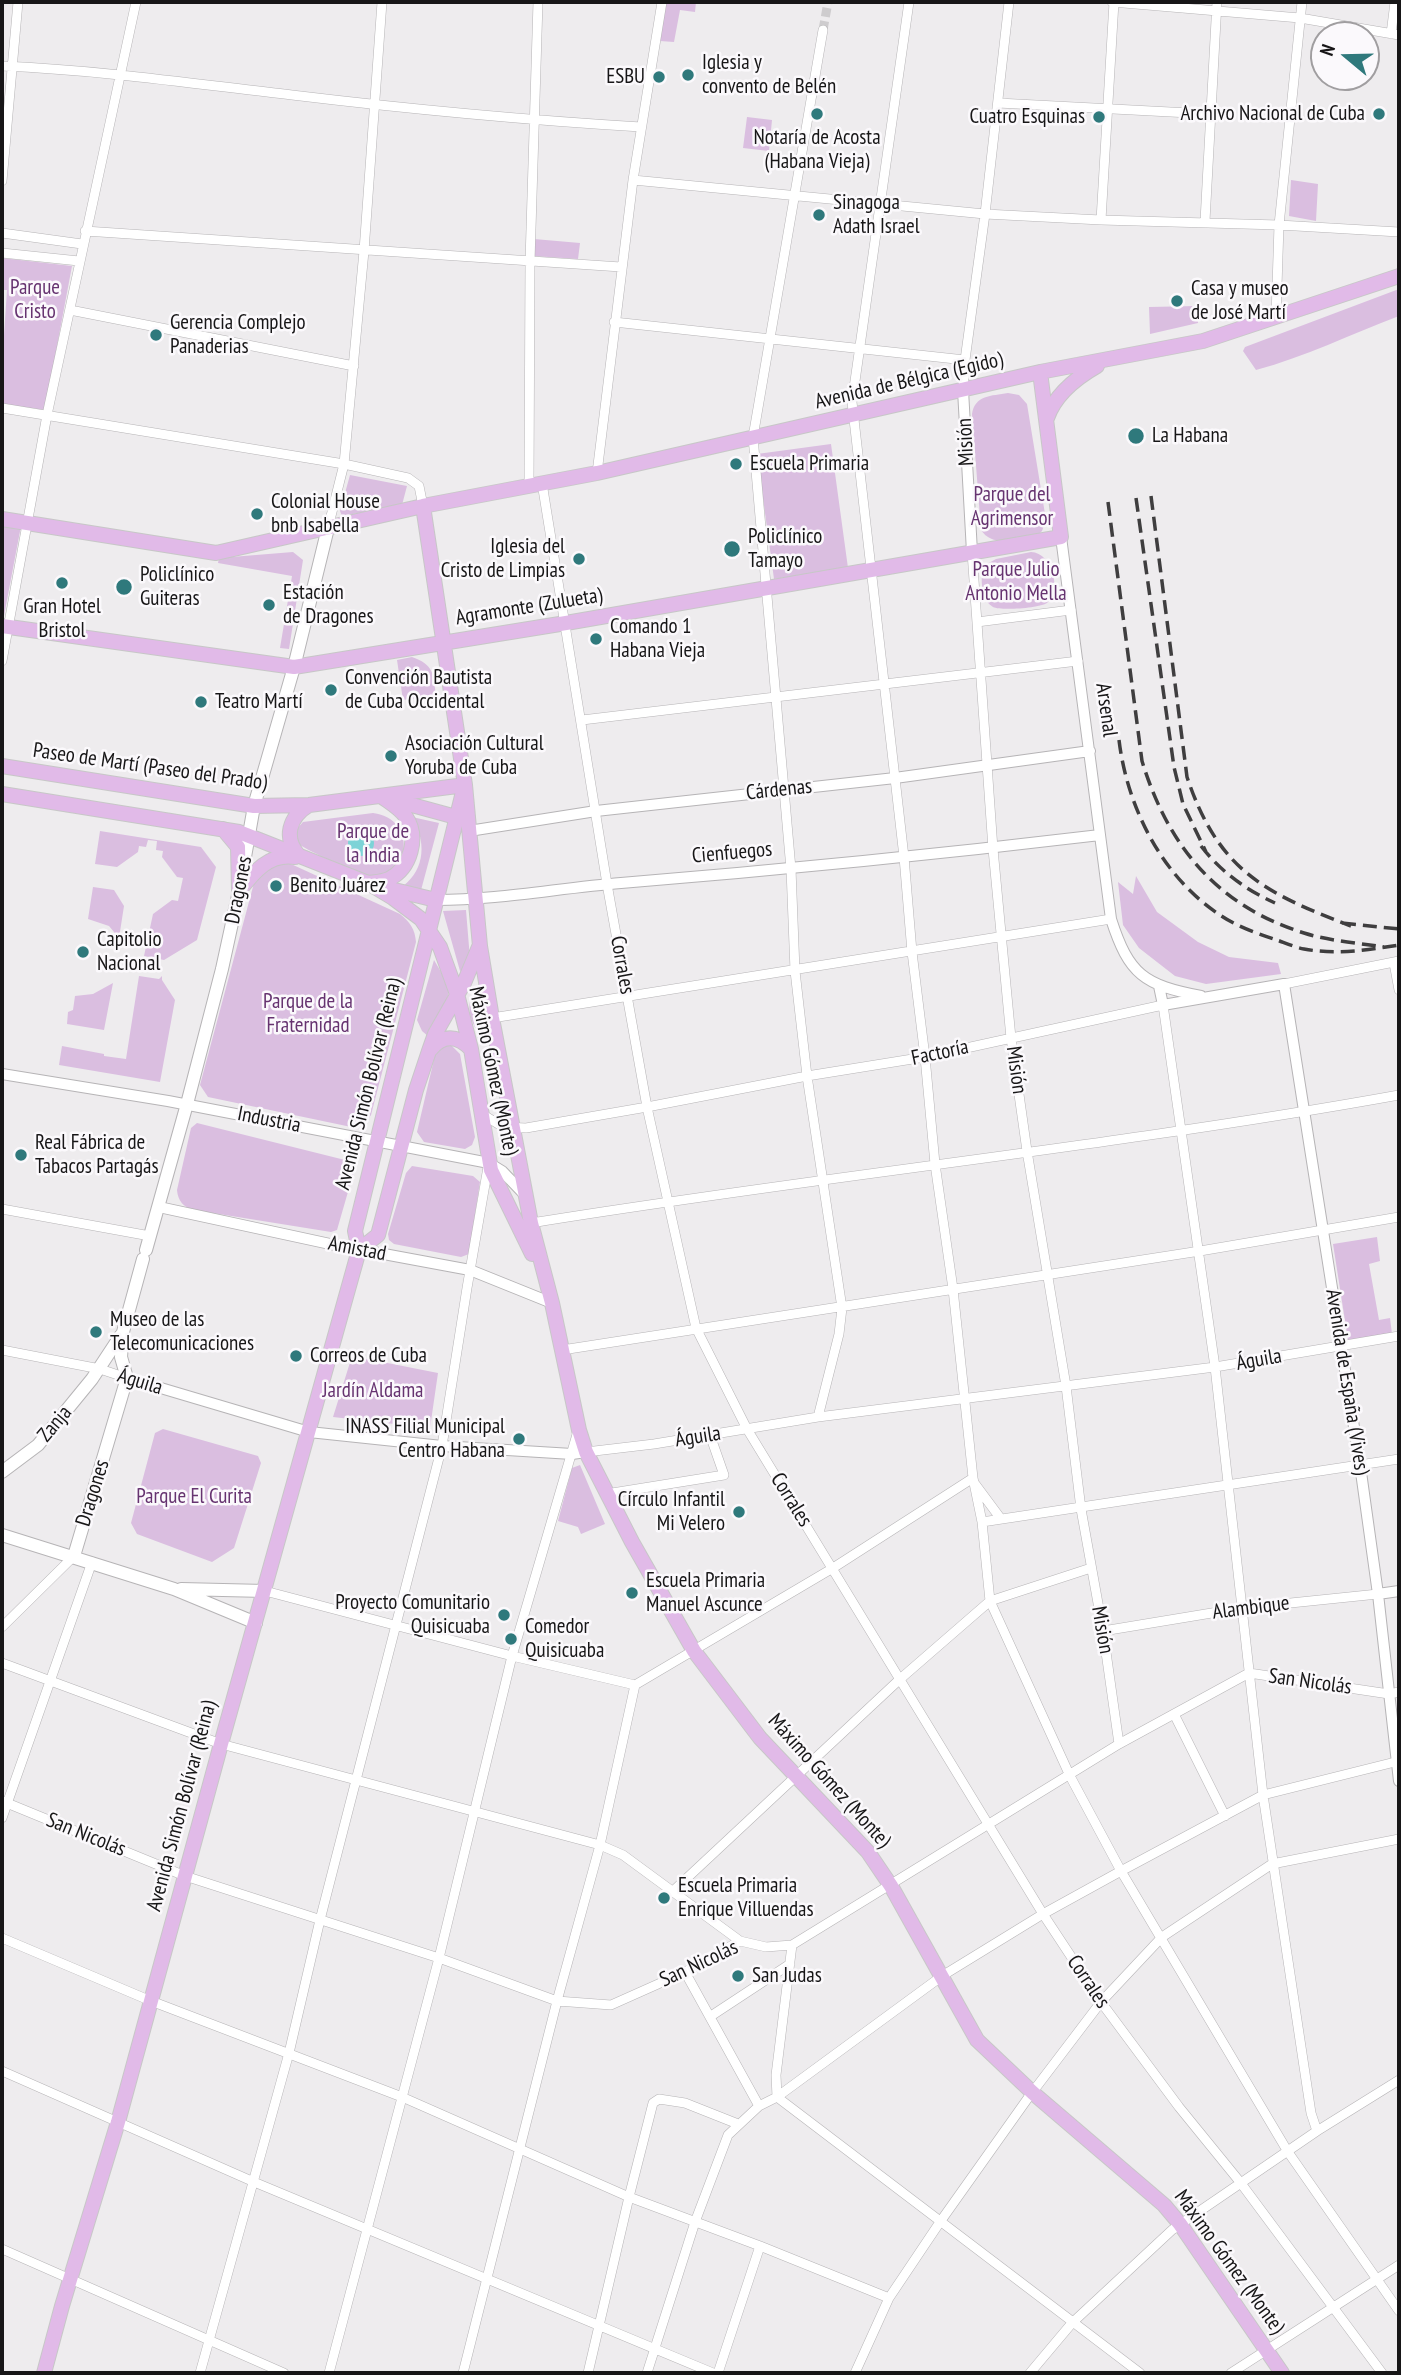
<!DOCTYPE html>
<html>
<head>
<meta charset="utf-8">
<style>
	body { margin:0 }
	#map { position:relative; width:1401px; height:2375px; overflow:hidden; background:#eeecee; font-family:"PT Sans Narrow",sans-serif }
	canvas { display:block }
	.frame { position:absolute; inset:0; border:4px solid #171617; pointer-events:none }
	.north { position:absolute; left:1310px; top:21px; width:70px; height:70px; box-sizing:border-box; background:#fbf9fc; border:2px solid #a09ea0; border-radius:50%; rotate:289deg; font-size:19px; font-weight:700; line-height:28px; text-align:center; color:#171617 }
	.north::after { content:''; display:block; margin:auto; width:24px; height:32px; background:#2f797c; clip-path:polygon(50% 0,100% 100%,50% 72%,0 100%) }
</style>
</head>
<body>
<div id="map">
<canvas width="1401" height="2375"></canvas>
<div class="frame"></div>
<div class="north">N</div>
</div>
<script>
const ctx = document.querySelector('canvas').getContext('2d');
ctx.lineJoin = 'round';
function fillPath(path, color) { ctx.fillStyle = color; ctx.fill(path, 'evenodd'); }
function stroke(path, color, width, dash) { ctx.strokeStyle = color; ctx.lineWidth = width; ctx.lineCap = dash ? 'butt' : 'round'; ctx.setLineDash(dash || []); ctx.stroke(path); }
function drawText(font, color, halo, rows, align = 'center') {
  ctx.font = font + ' "PT Sans Narrow",sans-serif'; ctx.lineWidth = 5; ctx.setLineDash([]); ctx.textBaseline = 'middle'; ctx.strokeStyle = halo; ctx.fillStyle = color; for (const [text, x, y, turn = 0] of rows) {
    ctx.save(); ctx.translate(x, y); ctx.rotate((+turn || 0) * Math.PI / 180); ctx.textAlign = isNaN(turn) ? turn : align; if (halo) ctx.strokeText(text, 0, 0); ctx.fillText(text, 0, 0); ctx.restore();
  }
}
const green = new Path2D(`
	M666,2H696L695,12L680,10L674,42L660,41Z
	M747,117L772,120L769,151L743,148Z
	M1291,180L1318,184L1316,221L1289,216Z
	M534,239L580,243L578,259L533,256Z
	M2,258L72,266L45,410L2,404V365L7,290H2Z
	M1399,289V316C1351,334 1305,357 1256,370L1243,351L1245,347Z
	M1197,306L1198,323L1150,334L1149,307Z
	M1008,393L1019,395L1027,404L1046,520L1042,531L1038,535C1020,538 993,549 981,530L972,414C975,395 991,396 1008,393Z
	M831,444L848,568L774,579L757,454Z
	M350,475L407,486L402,505L342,516L340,511Z
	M2,523L21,526L3,621H2Z
	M293,552L303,560L289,649L280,648L292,576L218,563L219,558Z
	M1031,552C1053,553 1062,591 1047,603C1040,608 1001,611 993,607C988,604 985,600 984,595C981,584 980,573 987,564L996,559Z
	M412,657C434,665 433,673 436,695L403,700L397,660Z
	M373,813C422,820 407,885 368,876C355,874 310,851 298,844L295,831L303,822Z
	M412,817L439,823L420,894L403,886C426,869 426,840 412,817Z
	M100,831L201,847L216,867L197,940L164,960L144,956L153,914L172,900L178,901L183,878L177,877L162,857L163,851L156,850L157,841L148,840L146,847L139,846L138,852L117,867L95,864Z
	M284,863L291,864L400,914C410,922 415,929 416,942L371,1115L367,1121L356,1128L208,1097L200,1085L254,883L270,866Z
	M1136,876L1157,912L1198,942L1229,957L1278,963L1281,974L1206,984L1175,976L1139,948L1123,925L1118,882L1133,894Z
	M93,887L114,890L124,906L119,938L109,926L88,919Z
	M466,910L470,959L466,969L460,971L443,911Z
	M434,960C439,969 448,981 449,991C449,998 433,1027 429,1037L422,1031L417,1020Z
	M139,976L159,979L162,976V980L175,1000L160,1082L59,1065L62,1046L104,1054V1056L126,1059Z
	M113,983L104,1030L67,1024L68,1012L73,1010L75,996L93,994Z
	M480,987L487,1037L485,1040C476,1033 467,1015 470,1002C472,997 477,991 480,987Z
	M451,1045L460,1054L475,1137L472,1145L465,1149L424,1142L417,1132L435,1055L443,1046Z
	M197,1123L349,1161L354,1171L337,1230L331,1232L194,1210C183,1207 178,1201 177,1190L191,1128Z
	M412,1166L473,1176L480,1182L469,1254L461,1257L394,1244L389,1240L388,1234L406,1173Z
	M1377,1237L1380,1261L1369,1264L1379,1320L1390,1318L1392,1334L1348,1340L1333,1244Z
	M352,1356L438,1373L430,1428L333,1417Z
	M163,1429L258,1456L261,1463L234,1548L212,1562L137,1534L131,1523L155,1433Z
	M580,1465L605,1524L581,1534L578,1527L558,1521L572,1468Z`);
const water = new Path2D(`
	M348 843a13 13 0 1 1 26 0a13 13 0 1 1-26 0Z`);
const minorTunnel = new Path2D(`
	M823,30L828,2`);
const minor = new Path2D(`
	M909,2L852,402L904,857L912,952L925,1057L935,1164L953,1289L973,1478L982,1522L990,1601L1070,1776L1121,1871L1288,2152L1399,2311
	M1112,2L1300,18L1399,35
	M1391,34L1395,2
	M2,66C99,70 196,84 292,95C408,109 525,120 641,127
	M998,103L1209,114
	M633,180L985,214L1101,220L1279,225L1399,232
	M2,181L18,2
	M1101,220L1114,2
	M1205,221L1217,2
	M85,231L621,267
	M2,233L82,244
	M2,253L79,261
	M70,310L354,366
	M1276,317L1279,225L1302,2
	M614,322L965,360
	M963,390L965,360L985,214L1009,2
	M2,408L344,464L408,478L419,486L423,506
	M597,473L633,180L662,2
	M542,483L607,884L647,1107L696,1328L747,1429L1043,1914L1101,2002L1179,2107L1240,2182L1382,2373
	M529,484L530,261L538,2
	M328,528L344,464L364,251L382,2
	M972,552L993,849L1011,1038L1027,1151L1066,1386L1081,1509L1103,1631L1119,1744
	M977,622L1071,610
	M2,661L47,415L136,2
	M582,720L1078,661
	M1394,963L1399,990
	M1284,984L1399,961
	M492,1018L1111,919
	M482,1114L503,1127L526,1128L647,1107L807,1076L925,1057L1163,1005L1215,1367L1263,1795L1311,2113L1317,2131
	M2,1209L150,1236
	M531,1223C819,1176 1111,1147 1399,1095
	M2,1350L100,1369L127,1378
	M562,1350L1200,1251L1399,1217
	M818,1417L839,1334L842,1308L807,1076L795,971L791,869L753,437L823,30
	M586,1452L654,1444L818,1417L1215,1367L1399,1336
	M975,1484L1001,1519
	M606,1494L724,1475L710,1435
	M982,1522L1399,1459
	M265,1591L512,1656L635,1685L833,1568L973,1478
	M2,1627L74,1556
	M1103,1631L1242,1608L1378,1594
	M2,1663L221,1744L600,1845L623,1855L740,1941
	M1174,1714L1225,1816
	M2,1801L185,1876L439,1958L557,2001L611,2005L685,1972L740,1941L766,1947L792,1945L1119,1744L1249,1673L1389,1694L1399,1692
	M2,1818L92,1562
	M672,1892L899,1680L990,1601L1091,1568
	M2,1938L151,2001L402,2097L629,2197L760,2246L889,2298
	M792,1945L776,2075L777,2097L1140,2373
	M685,1972L759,2106
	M711,2016L790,1964
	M2,2071L254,2182L713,2373
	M2,2249L284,2373
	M200,2373L289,2053L320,1920L442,1446L467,1288L488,1167
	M329,2373L439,1958L512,1656L578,1431
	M463,2373L557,2001L600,1845L635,1685
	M588,2373L629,2197L653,2103L659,2099L685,2103L738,2124
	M647,2373L695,2222L728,2135L759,2106L777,2097L942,1976L1043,1914L1121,1871L1263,1795L1399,1761
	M718,2373L760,2246
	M855,2373L889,2298L940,2222L1028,2098L1101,2002L1162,1937L1272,1864L1399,1839
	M1030,2373L1072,2323L1172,2230L1317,2131L1399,2080
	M1231,2373L1399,2265`);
const tertiary = new Path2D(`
	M963,390L972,552
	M1061,537L1111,919C1129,975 1144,985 1201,996
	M469,831L596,811L895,778L1090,751
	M436,900C498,900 559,888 621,883C781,870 941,854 1100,835
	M1159,986L1163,1005L1284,984L1360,1465L1378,1594L1399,1781
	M2,1074L168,1101L489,1163L502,1171L524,1194
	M159,1207L330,1244L470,1270L552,1303
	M127,1378L309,1432L442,1446L572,1454L586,1452
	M1378,1594L1399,1591`);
const secondary = new Path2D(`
	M146,1250L187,1104L222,969L239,891L254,806L294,667L328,528
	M2,1472L38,1445L92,1379L121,1335
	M2,1535L174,1589L256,1623
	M74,1556L127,1378L121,1357L123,1332L143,1259
	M181,1589L265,1591`);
const primary = new Path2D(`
	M1047,418C1055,395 1076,378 1097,366
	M423,506L465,785L480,946L492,1018L531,1223L552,1303L579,1430L586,1452L632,1542L694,1651L760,1738L868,1852L891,1886L977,2040L1033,2093L1164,2205L1180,2224L1282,2373
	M2,519L216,553L423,506L597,473L1040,372L1203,341L1399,276
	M2,626L294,667L566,623L1061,537L1040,372
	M2,766L254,806L309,805L465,785
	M2,794L239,832L368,883L393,898L421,919L440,947L457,994L471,1049L491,1170L532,1254
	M390,799L456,817
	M223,829L238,847L239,891
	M299,856C283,838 289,817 309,805
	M368,883C375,882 382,882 389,879C411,868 419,837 406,817C400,808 389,802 381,796
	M386,888L436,900
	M239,891C254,872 269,853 295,857
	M430,1050C443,1034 457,1035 471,1049
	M359,1250L378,1235L416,1090L429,1051L435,1034L464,983L479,947
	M44,2373L62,2306L118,2122L221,1744L359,1250L355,1231L462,796`);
const rail = new Path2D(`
	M1151,496L1187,777C1218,870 1264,893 1351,926
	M1136,498L1174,767L1183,804L1206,852
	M1108,502L1142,761C1168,846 1217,906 1304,933C1329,941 1358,943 1384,947
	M1119,740C1127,807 1162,877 1220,915C1236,926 1256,933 1274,939C1283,942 1294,947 1304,949C1336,955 1368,950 1399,945
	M1201,846C1220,871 1246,890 1275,903
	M1342,923L1399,929`);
const markers = [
	[688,75,7,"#2f797c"],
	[659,77,7,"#2f797c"],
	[817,114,7,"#2f797c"],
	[1379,114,7,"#2f797c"],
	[1099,117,7,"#2f797c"],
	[819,215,7,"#2f797c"],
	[1177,301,7,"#2f797c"],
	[156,335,7,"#2f797c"],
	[1136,436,9,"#2f797c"],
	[736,464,7,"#2f797c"],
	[257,514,7,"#2f797c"],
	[732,549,9,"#2f797c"],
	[579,559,7,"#2f797c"],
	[62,583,7,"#2f797c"],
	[124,587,9,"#2f797c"],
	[269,605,7,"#2f797c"],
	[596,639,7,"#2f797c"],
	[331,690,7,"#2f797c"],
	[201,702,7,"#2f797c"],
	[391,756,7,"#2f797c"],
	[276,886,7,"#2f797c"],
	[83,952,7,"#2f797c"],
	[21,1155,7,"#2f797c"],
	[96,1332,7,"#2f797c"],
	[296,1356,7,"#2f797c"],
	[519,1439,7,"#2f797c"],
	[739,1512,7,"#2f797c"],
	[632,1593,7,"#2f797c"],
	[504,1615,7,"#2f797c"],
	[511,1639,7,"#2f797c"],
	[664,1898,7,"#2f797c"],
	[738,1976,7,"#2f797c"]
];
const poiNames = [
	["Iglesia y",702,63],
	["convento de Belén",702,87],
	["ESBU",645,77,"right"],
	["Archivo Nacional de Cuba",1365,114,"right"],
	["Cuatro Esquinas",1085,117,"right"],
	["Notaría de Acosta",817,138,"center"],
	["(Habana Vieja)",817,162,"center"],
	["Sinagoga",833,203],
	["Adath Israel",833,227],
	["Casa y museo",1191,289],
	["de José Martí",1191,313],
	["Gerencia Complejo",170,323],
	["Panaderias",170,347],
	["La Habana",1152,436],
	["Escuela Primaria",750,464],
	["Colonial House",271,502],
	["bnb Isabella",271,526],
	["Policlínico",748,537],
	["Tamayo",748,561],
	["Iglesia del",565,547,"right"],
	["Cristo de Limpias",565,571,"right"],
	["Policlínico",140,575],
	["Guiteras",140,599],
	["Estación",283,593],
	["de Dragones",283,617],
	["Gran Hotel",62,607,"center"],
	["Bristol",62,631,"center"],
	["Comando 1",610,627],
	["Habana Vieja",610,651],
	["Convención Bautista",345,678],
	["de Cuba Occidental",345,702],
	["Teatro Martí",215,702],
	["Asociación Cultural",405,744],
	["Yoruba de Cuba",405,768],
	["Benito Juárez",290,886],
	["Capitolio",97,940],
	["Nacional",97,964],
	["Real Fábrica de",35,1143],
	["Tabacos Partagás",35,1167],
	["Museo de las",110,1320],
	["Telecomunicaciones",110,1344],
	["Correos de Cuba",310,1356],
	["INASS Filial Municipal",505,1427,"right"],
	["Centro Habana",505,1451,"right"],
	["Círculo Infantil",725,1500,"right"],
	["Mi Velero",725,1524,"right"],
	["Escuela Primaria",646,1581],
	["Manuel Ascunce",646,1605],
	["Proyecto Comunitario",490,1603,"right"],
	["Quisicuaba",490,1627,"right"],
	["Comedor",525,1627],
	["Quisicuaba",525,1651],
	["Escuela Primaria",678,1886],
	["Enrique Villuendas",678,1910],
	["San Judas",752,1976]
];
const parkNames = [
	["Parque",35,288],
	["Cristo",35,312],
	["Parque del",1012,495],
	["Agrimensor",1012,519],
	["Parque Julio",1016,570],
	["Antonio Mella",1016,594],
	["Parque de",373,832],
	["la India",373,856],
	["Parque de la",308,1002],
	["Fraternidad",308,1026],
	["Jardín Aldama",373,1391],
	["Parque El Curita",194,1497]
];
const streetNames = [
	["Avenida de Bélgica (Egido)",909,381,-13],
	["Misión",966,442,-93],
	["Agramonte (Zulueta)",529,607,-9],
	["Arsenal",1106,710,82],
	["Paseo de Martí (Paseo del Prado)",150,767,8],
	["Cárdenas",779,790,-6],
	["Cienfuegos",732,853,-5],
	["Dragones",239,890,-79],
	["Corrales",622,965,80],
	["Factoría",940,1053,-12],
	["Misión",1016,1070,82],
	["Máximo Gómez (Monte)",493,1071,78],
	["Avenida Simón Bolívar (Reina)",369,1084,-76],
	["Industria",269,1120,11],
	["Amistad",357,1249,11],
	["Águila",1259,1360,-10],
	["Águila",140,1382,17],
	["Avenida de España (Vives)",1347,1382,81],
	["Zanja",55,1424,-50],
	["Águila",698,1437,-9],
	["Dragones",93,1493,-73],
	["Corrales",791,1500,58],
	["Alambique",1251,1608,-7],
	["Misión",1102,1630,80],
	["San Nicolás",1310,1682,8],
	["Máximo Gómez (Monte)",829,1781,48],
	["Avenida Simón Bolívar (Reina)",182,1806,-75],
	["San Nicolás",86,1835,22],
	["San Nicolás",699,1964,-25],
	["Corrales",1088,1982,56],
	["Máximo Gómez (Monte)",1229,2262,54]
];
fillPath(green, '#dabee0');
fillPath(water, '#7dd3d7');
stroke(minorTunnel, '#ceccce', 9, [9, 4.5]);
stroke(minor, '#b6b4b6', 10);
stroke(tertiary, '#b6b4b6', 12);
stroke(secondary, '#b6b4b6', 14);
stroke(primary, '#c7c7c7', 16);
stroke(minor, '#fff', 9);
stroke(tertiary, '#fff', 10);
stroke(secondary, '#fff', 12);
stroke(primary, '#e1bae8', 14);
stroke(rail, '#3f3e3f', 3.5, [14, 7]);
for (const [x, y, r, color] of markers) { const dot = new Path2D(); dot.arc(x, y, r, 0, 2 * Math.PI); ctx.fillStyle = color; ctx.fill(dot); stroke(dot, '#fbf9fc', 2.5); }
drawText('21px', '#171617', '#fbf9fc', poiNames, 'left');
drawText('21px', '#663370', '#fbf9fc', parkNames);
drawText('21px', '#171617', '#fbf9fc', streetNames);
</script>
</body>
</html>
